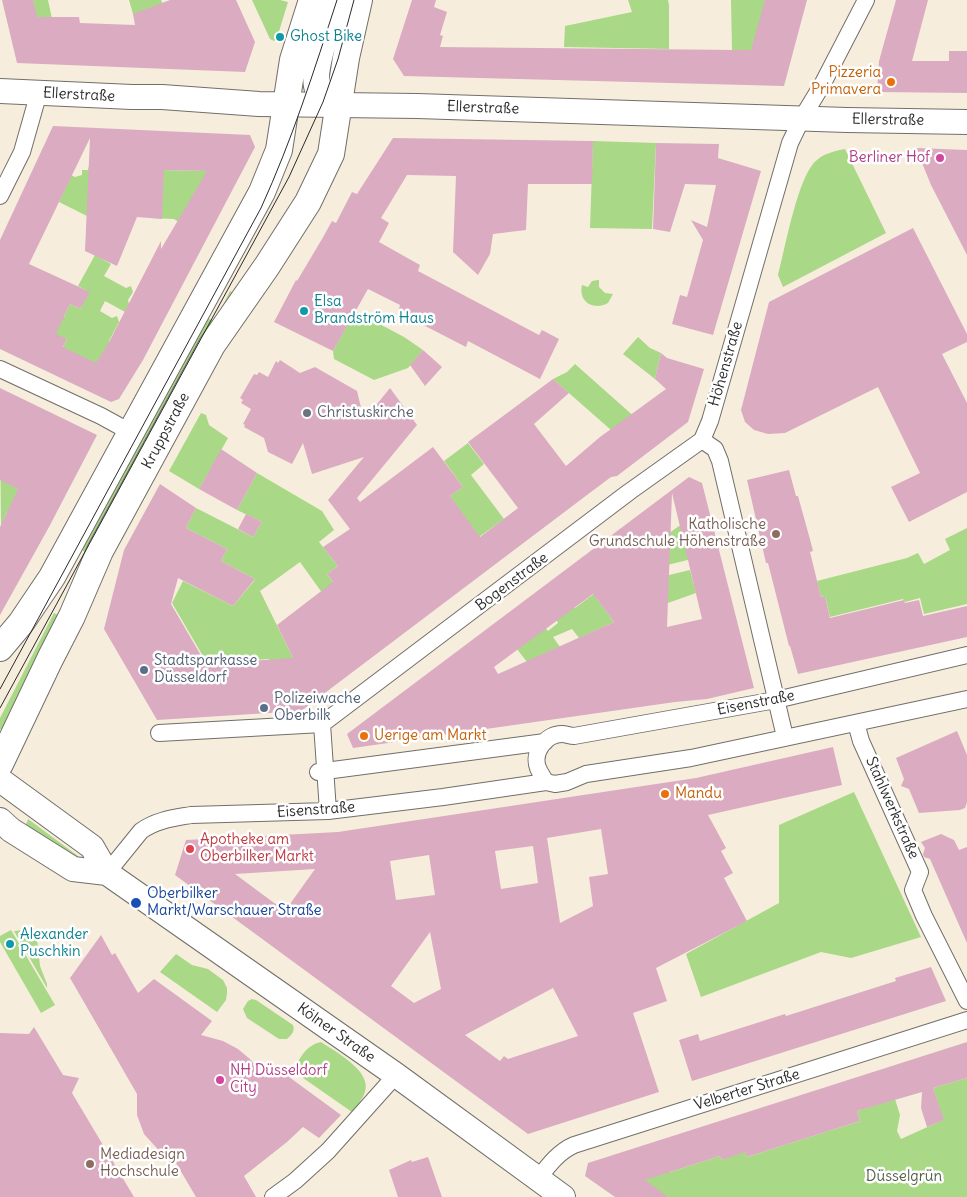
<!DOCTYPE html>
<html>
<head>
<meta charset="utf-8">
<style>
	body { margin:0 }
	canvas { display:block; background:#f6eddc }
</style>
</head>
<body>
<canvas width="967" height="1197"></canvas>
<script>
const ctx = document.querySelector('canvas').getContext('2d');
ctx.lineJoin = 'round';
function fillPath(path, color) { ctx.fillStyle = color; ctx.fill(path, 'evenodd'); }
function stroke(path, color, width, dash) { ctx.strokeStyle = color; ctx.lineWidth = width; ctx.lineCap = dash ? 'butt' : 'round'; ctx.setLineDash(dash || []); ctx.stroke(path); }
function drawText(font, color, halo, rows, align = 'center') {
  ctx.font = font + ' Delius,sans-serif'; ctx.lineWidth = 5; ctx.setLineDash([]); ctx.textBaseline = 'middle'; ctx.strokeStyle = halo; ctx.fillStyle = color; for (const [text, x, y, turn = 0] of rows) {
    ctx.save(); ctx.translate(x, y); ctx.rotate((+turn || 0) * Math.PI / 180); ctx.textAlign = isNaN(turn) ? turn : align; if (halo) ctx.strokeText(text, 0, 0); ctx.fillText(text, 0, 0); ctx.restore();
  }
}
const green = new Path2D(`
	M33,0H48L54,28L38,34Z
	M129,0H161L171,22L133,14Z
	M252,0H280L288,2L277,38L274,41L270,39Z
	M628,0H668L669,5V49L564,47L565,26L632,12Z
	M731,0H765L759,50H732Z
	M593,141L656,143L652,229L590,228Z
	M845,149L886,233L783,287L778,275C785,250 798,174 817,160C825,153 835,151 845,149Z
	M223,157L182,224L174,219L151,218L161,170L208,171Z
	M89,166L97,167L87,216L59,202L71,175L75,177L82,175V170H88Z
	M95,255L111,264L104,276L126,288L131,286L133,292L128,300L129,304L127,313L105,301L100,311L112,318L117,316L119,322L109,341L123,349L106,368L59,356L67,339L0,320L64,317L70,304L80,309L89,292L78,286Z
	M598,280H599V287L605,293L613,294L608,303C594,311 578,302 582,285L588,287L592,281Z
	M230,291L236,294L89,554L80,549L206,318L215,321Z
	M355,311L404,337L423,350L408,368L374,380L334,359L333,351Z
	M638,337L650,348L661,353L655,379L623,354Z
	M575,364L637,419L611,430L553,379L567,372Z
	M201,413L206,415L209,425L228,438L199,489L169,471Z
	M0,425L31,440L13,515L7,512L1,526Z
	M468,443L484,464L471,475L504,519L476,539L450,496L463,487L444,461Z
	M257,473L322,511L334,530L319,542L338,566L327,574L345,599L333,608L300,562L260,591L294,660L274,669L269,659L207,663L172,603L183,581L233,606L254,581L255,579L221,561L227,549L186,528L196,508L253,537L262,522L237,510Z
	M682,524L696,558L667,565L669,575L690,570L696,593L668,603L662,538Z
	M967,528V604L924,614L920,598L905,602L903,599L830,617L825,596L821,597L817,581L907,558L918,553L924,564L950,550L945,539Z
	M595,593L597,599L614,622L579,638L572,629L553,637L560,647L527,662L517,649L542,624L548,631L558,623L556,619L572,606L575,608Z
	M54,613L60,616L4,732L0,729V718Z
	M854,792L921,937L851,958L821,952L701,997L686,954L779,903V825Z
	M28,819L78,856V859L25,827Z
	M36,929L40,966L47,984V988L14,931Z
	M11,930L55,1005L41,1013L0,942V936Z
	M176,954L192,965L208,969L223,980L227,988V993L226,1000L217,1012L160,972Z
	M252,999L256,1000L293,1025C295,1032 292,1034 287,1039H279L247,1018L243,1009L248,1001Z
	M321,1042C336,1052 372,1071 365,1092C363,1099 356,1106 352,1112L293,1071C300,1058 306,1045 321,1042Z
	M967,1078V1197H668L641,1186L644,1172H670L720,1156L722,1160L744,1149L747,1157L860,1121L857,1111L895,1099L900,1115L897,1131L901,1139L943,1120L933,1088Z`);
const building = new Path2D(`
	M2,0H33L37,17H79L80,23L135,25L133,14L170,0H236L255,42L245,72L17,63Z
	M412,0H436L434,7L447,12L440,35L443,36L440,47L737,50H751L765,0H807L784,86L404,76L393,59Z
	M896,0H928L912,61H949V51H967V93L877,92L879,61Z
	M53,126L250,135L255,147L143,360L119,399L111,402L0,349V240ZM90,138L85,251L117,266L137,217L162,219L164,170L207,171L161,249V241L108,344L96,363L63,347L67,339L56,334L70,304L80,309L90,292L29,264Z
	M393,138L593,141L592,184H528L526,230L493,234L490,254L478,275L453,252L456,176L407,175L381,218L389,223L379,242L420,265L418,271L539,335L542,330L559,339L540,379L468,341L466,347L398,312L400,305L368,289L333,351L274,322L296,280L297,281L322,239L332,221L336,223L352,192L357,194Z
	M656,143L719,144L718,158L761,171L713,335L672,324L680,295L687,297L703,240L691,220L707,227L716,185L685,184L670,232L653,229Z
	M916,148L967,150V255L931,185Z
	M913,228L967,334V342L942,354L967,403V492L909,522L891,487L920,473L878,387L785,433L768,434L754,430L745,422L741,410L769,302Z
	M423,350L442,367L425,386L410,365Z
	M661,353L667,358L704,369L688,422L617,476L611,477L587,495L301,711L157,720L104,629L124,550L160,484L196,508L186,528L227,549L221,561L255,579L233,606L178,578L171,604L206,664L293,658L277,625L333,582L327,574L338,566L323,547L350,529L328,500L364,457L312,474L303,443L292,464L268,452L264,438L244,427L245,425L243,424L251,409L241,403L243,400L240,398L254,374L257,375L259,372L268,377L276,361L278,363L280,360L300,373L315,367L357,391L364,420L390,388L417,425L357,498L360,502L433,447L463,487L450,496L480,537L518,508L468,442L553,379L569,393L534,424L566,466L600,437L666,389L655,379Z
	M0,388L97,435L49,527L0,615V527L18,489L0,480Z
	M221,449L257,473L237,510L199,489Z
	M789,470L796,496H798L811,543L813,551L810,552L821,597L825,596L830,618L904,600L905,603L919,600L923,616L967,606V637L798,674L790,646H789L768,563H766L747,480Z
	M689,477L702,483L754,688L707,699L675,702L353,748L347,734ZM672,493L702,619L667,627ZM593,594L614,622L498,674L494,667Z
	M246,514L262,522L253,537L238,529Z
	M957,731L967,755V802L965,808L960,810L919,813L909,789L901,786L904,779L896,758Z
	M833,747L842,785L708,815L726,848L721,851L733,873L724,878L747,921L656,968L667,1001L633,1013L659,1092L528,1134L175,875L186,840L338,832L696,778ZM601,829L608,874L589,877L593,906L560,923L547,838ZM533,846L538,883L501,889L495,851ZM429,855L435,895L396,900L390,861ZM315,869L285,911L235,874ZM430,932L441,989L414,1003L391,986ZM553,988L578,1036L508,1059L504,1056L500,1061L465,1035Z
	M941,834L954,840L959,850L967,847V943L930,859L924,857L923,854L925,848L921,842Z
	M101,935L112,955L115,953L138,993L154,979L212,1021L201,1035L223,1041L238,1049L250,1059L265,1078L274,1066L341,1115L319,1138L303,1127L287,1142L244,1176L256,1197H196L176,1163L163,1155L144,1134L137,1115V1094L70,978Z
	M931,967L946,1001L692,1081L679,1040L698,1034L700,1041L785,1014L786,1016L896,981L895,978Z
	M34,1027L63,1075L79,1078L72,1093L134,1197H0V1033L29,1034Z
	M967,1042V1078L933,1088L944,1120L927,1127L921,1108L922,1092L857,1111L860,1121L747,1157L745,1152L722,1160L720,1156L645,1180L668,1197H615L585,1176L588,1163Z
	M428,1157L442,1197H398L389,1170L411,1160L412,1162Z`);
const street = new Path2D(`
	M0,196L22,152L39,92
	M0,369L101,416L132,433
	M856,723L861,741L920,872L913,890L924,916L967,1001
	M322,724L328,811
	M159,733L322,724L629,492L702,440
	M785,737L720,461L715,449L702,440L710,421L790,143L802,118L822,85L866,0
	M318,772L545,742
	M546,782C543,777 540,773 538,768C532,752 546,734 562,734C566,734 570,736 574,736L776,700L967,655
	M107,873L141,831C156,820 174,818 191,815L328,811L443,797L546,782L555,784L567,782L586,774L691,758L967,699
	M538,1179C548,1166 558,1152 574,1145L967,1020
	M273,1197L295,1181L328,1151L396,1075`);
const secondary = new Path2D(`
	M0,91L132,97H162L259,104L417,106L847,120L967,122
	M0,780L92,847L107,873L396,1075L563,1197
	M0,820L11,830L73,869L107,873`);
const primary = new Path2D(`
	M337,0C331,18 310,72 318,89C322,96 333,101 340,105
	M0,648L21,623L52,577L262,192L279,150L293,60L312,0
	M0,764L50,659L72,616L100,551L212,345L267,266L308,202L331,154L346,58L359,0`);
const tram = new Path2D(`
	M0,689L261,208C292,140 314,71 337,0
	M0,708L289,177L323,102L338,59L354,0`);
const markers = [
	[280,37,5,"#0f9aa8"],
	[891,82,5,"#e8710a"],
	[940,158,5,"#d1479c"],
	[304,311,5,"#0f9aa8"],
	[307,413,5,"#6b7280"],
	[776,534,5,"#8d6e63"],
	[144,670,5,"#5c6f8a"],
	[264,708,5,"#5c6f8a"],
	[364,736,5,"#e8710a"],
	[665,794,5,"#e8710a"],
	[190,849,5,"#e0444e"],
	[136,903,6,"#1a4fb4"],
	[10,944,5,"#0f9aa8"],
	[220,1080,5,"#d1479c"],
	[90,1164,5,"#8d6e63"]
];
const cultureNames = [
	["Ghost Bike",290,37],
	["Elsa",314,302],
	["Brandström Haus",314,319],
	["Alexander",20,935],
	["Puschkin",20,952]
];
const foodNames = [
	["Pizzeria",881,73,"right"],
	["Primavera",881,90,"right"],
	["Uerige am Markt",374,736],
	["Mandu",675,794]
];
const streetNames = [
	["Ellerstraße",79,95,3],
	["Ellerstraße",483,108,2],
	["Ellerstraße",888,120,1],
	["Höhenstraße",726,364,-74],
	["Kruppstraße",166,431,-62],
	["Bogenstraße",512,582,-37],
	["Eisenstraße",756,703,-11],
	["Stahlwerkstraße",892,808,66],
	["Eisenstraße",316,810,-4],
	["Kölner Straße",336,1033,35],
	["Velberter Straße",747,1090,-17]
];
const hotelNames = [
	["Berliner Hof",930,158],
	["NH Düsseldorf",230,1071,"left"],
	["City",230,1088,"left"]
];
const worshipNames = [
	["Christuskirche",317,413]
];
const educationNames = [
	["Katholische",766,525],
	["Grundschule Höhenstraße",766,542],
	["Mediadesign",100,1155,"left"],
	["Hochschule",100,1172,"left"]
];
const serviceNames = [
	["Stadtsparkasse",154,661],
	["Düsseldorf",154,678],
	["Polizeiwache",274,699],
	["Oberbilk",274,716]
];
const healthNames = [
	["Apotheke am",200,840],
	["Oberbilker Markt",200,857]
];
const transitNames = [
	["Oberbilker",147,894],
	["Markt/Warschauer Straße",147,911]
];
const parkNames = [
	["Düsselgrün",904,1177]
];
fillPath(green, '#a9d886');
fillPath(building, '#dbacc1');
stroke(street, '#726f69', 18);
stroke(secondary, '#726f69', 26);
stroke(primary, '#726f69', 28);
stroke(street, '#fff', 16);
stroke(secondary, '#fff', 24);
stroke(primary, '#fff', 26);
stroke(tram, '#2b2b2b', 1);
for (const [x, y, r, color] of markers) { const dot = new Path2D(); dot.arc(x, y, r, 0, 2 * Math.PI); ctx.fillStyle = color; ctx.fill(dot); stroke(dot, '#fff', 2); }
drawText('15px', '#0d838f', '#fff', cultureNames, 'left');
drawText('15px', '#c56008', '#fff', foodNames, 'left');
drawText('15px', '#2b2b2b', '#fff', streetNames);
drawText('15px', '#b23c85', '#fff', hotelNames, 'right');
drawText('15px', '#5b616d', '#fff', worshipNames, 'left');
drawText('15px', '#785e54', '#fff', educationNames, 'right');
drawText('15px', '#4e5e75', '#fff', serviceNames, 'left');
drawText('15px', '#be3a42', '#fff', healthNames, 'left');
drawText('15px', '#164399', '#fff', transitNames, 'left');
drawText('15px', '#515f46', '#fff', parkNames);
</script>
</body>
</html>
